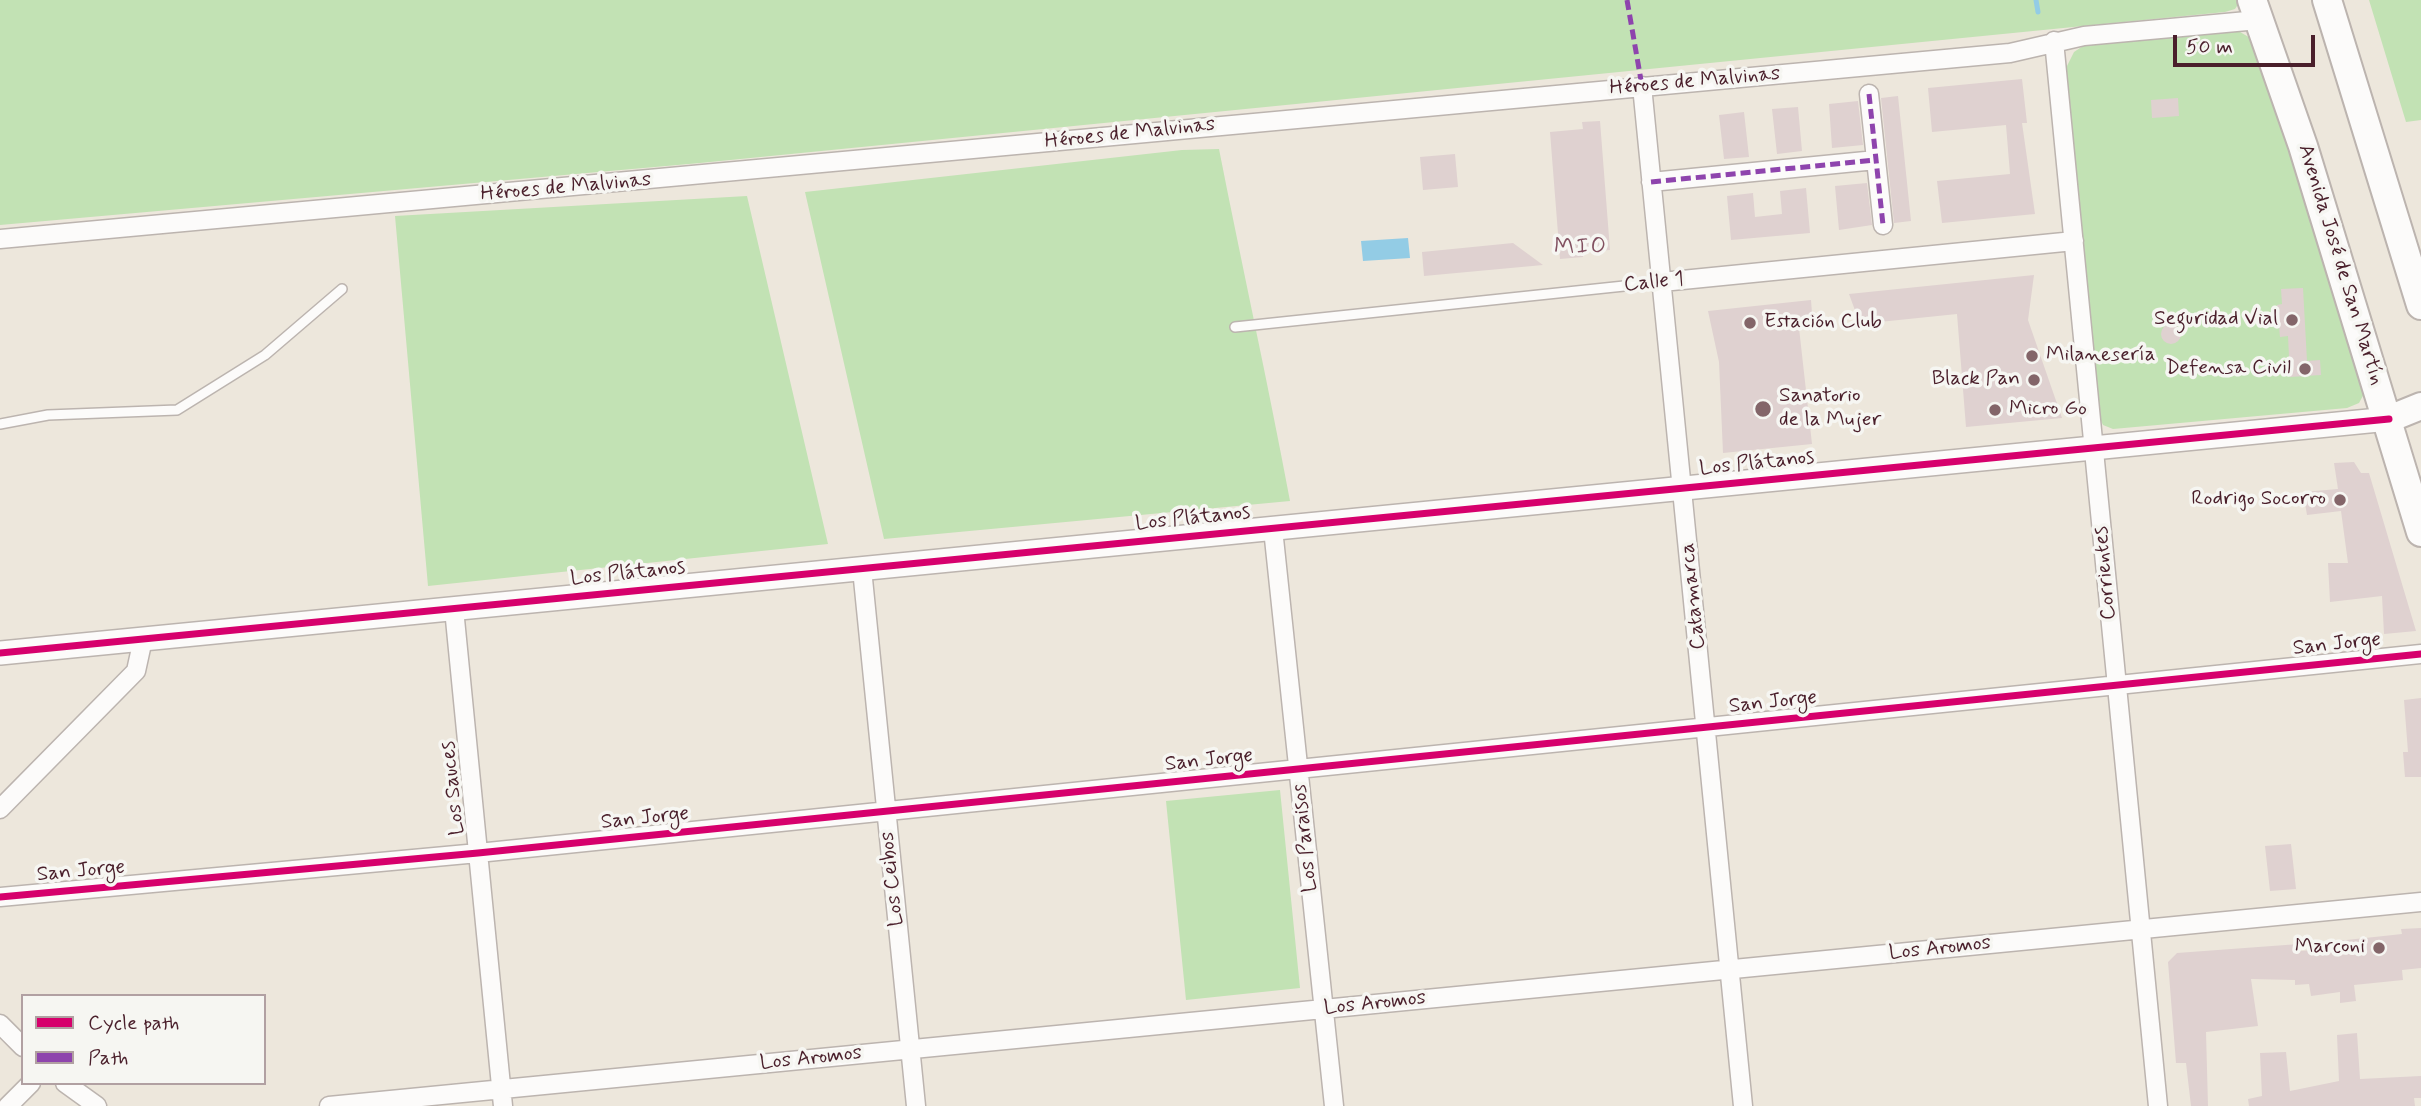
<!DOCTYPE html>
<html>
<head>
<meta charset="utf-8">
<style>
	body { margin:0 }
	#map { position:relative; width:2421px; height:1106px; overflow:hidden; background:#ede7dc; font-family:Mynerve,sans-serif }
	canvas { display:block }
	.legend { position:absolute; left:21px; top:994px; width:245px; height:91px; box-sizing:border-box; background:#f6f6f2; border:2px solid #b1a0a2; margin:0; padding:9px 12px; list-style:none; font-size:21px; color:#4a1f2b }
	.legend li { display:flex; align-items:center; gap:14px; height:35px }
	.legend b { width:35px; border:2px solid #b1a0a2 }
	.scale { position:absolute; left:2173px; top:35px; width:142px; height:32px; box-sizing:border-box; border:4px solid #4a1f2b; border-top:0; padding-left:9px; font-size:21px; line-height:24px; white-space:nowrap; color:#4a1f2b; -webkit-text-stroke:5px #f6f6f2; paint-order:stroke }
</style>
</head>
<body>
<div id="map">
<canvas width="2421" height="1106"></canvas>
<ul class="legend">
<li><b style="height:9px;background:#d6006c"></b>Cycle path</li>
<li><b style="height:9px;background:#8e44ad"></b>Path</li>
</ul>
<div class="scale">50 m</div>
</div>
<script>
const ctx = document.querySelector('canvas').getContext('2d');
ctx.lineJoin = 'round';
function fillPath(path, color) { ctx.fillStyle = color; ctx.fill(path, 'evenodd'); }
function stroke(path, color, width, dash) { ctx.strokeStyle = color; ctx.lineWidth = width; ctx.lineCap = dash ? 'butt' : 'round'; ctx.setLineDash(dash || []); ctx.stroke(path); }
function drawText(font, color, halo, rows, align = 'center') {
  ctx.font = font + ' Mynerve,sans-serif'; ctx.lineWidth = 7; ctx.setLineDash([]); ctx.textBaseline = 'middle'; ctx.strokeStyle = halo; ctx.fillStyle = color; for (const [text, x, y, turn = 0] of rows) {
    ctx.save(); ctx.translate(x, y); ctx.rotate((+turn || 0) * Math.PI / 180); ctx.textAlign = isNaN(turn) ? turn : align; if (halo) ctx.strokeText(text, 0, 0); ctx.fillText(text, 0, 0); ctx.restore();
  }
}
const green = new Path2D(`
	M0,0H2241L2235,9L2225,12L700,163L0,225Z
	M2369,0H2421V120L2406,122Z
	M2227,31L2240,32L2259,43L2365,392L2359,403L2347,408L2113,429L2103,425L2099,417L2065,70L2074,52L2083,46Z
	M1219,149C1242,266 1268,383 1290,501L884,539L805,192L1182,150Z
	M747,196L828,544L428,586L395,216Z
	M1280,790L1300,988L1186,1000L1166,801Z`);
const water = new Path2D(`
	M1408,238L1410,258L1363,261L1361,241Z`);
const stream = new Path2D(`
	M2036,0L2038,12`);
const building = new Path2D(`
	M2022,79L2027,123H2022L2035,214L1942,223L1937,181L2010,174L2006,125L1932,132L1928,88Z
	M1898,96L1911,221L1894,223L1881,98Z
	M2178,98L2179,116L2152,118L2151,100Z
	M1858,101L1863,145L1832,148L1829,104Z
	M1798,107L1802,151L1777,154L1772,109Z
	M1744,112L1749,157L1724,159L1719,115Z
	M1600,121L1610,250L1583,252V257L1560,259L1550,132L1583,129L1582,122Z
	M1455,154L1458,187L1423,190L1420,157Z
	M1867,183L1872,225L1839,230L1835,186Z
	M1806,188L1810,233L1731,240L1727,196L1753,193L1755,217L1782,214L1780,191Z
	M1513,243L1543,265L1424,276L1422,252Z
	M2034,275L2028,320L2062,418L1966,427L1957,314L1860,324L1849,294Z
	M2303,288L2307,361L2320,360L2321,375L2290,377L2288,336L2280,337L2277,305L2282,304L2281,289Z
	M1811,300L1813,327L1799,328L1812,444L1723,453L1719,362L1708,311Z
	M2161 334a10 10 0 1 1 20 0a10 10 0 1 1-20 0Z
	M2354,462L2361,473H2369L2416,631L2384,634L2382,596L2330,602L2328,563H2348L2341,511L2307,515L2303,492L2338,489L2334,463Z
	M2421,698V777H2405L2403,752H2408L2404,700Z
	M2291,844L2296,889L2270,891L2265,846Z
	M2421,928V968L2402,970L2403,980L2354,985L2356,1001L2340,1003V992L2311,996L2309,984L2295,985V980L2251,979L2258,1026L2206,1032L2208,1106H2191L2186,1063H2176L2168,962L2177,953L2299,944L2300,951L2329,949L2328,942L2402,934L2401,929Z
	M2357,1033L2360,1079L2421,1076V1098H2414L2415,1106H2249L2248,1099L2262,1096L2260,1053L2286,1052L2290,1091L2339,1081L2337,1035Z`);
const service = new Path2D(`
	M1235,327L1662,282
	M0,424L48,415L177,410L265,355L342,289`);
const minor = new Path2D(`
	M2054,41L2158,1106
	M1642,86L1743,1106
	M1869,94L1883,225
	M1651,182L1876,160
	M0,239L2010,53L2084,36L2258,20
	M1662,282L2074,241
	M1273,529L1334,1106
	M862,569L916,1106
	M454,609L503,1106
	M0,809L136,671L143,639
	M0,897L478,853L2421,654
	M0,1024L23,1047
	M65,1083L97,1106
	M8,1106L31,1083
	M329,1106L2421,902`);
const tertiary = new Path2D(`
	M0,653L2389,419`);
const secondary = new Path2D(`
	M2389,419L2421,406`);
const primary = new Path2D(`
	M2252,0L2303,146L2421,532
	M2327,0L2421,305`);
const quiet = new Path2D(`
	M1627,0L1642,86
	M1869,94L1883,225
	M1651,182L1876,160`);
const cycleway = new Path2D(`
	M0,653L2389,419
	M0,897L478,853L2421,654`);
const markers = [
	[2292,320,7,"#836569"],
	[1750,323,7,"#836569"],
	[2032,356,7,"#836569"],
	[2305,369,7,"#836569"],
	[2034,380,7,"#836569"],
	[1763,409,9,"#836569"],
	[1995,410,7,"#836569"],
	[2340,500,7,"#836569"],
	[2379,948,7,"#836569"]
];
const streetNames = [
	["Héroes de Malvinas",1695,82,-5],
	["Héroes de Malvinas",1130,134,-6],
	["Héroes de Malvinas",566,188,-5],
	["Avenida José de San Martín",2340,265,73],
	["Calle 1",1654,283,-6],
	["Los Plátanos",1757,464,-6],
	["Los Plátanos",1193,519,-6],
	["Corrientes",2106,573,-95],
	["Los Plátanos",628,574,-6],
	["Catamarca",1694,596,-96],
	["San Jorge",2337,645,-6],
	["San Jorge",1773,703,-6],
	["San Jorge",1209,761,-6],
	["Los Sauces",454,788,-96],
	["San Jorge",645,819,-6],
	["Los Paraisos",1306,838,-96],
	["San Jorge",81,872,-5],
	["Los Ceibos",893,879,-96],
	["Los Aromos",1940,949,-6],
	["Los Aromos",1375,1004,-6],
	["Los Aromos",811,1059,-6]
];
const poiNames = [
	["Seguridad Vial",2278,320],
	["Estación Club",1764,323,"left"],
	["Milanesería",2046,356,"left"],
	["Defensa Civil",2291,369],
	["Black Pan",2020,380],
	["Sanatorio",1779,397,"left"],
	["de la Mujer",1779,421,"left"],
	["Micro Go",2009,410,"left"],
	["Rodrigo Socorro",2326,500],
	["Marconi",2365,948]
];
const neighbourhoodNames = [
	["MIO",1581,248]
];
fillPath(green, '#c2e2b4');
fillPath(water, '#93cce5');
stroke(stream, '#93cce5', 5);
fillPath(building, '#dfd1d0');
stroke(service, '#bcb4af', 12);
stroke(minor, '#bcb4af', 21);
stroke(tertiary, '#bcb4af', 26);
stroke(secondary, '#bcb4af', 30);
stroke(primary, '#bcb4af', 32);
stroke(service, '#fcfbfa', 9);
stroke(minor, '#fcfbfa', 18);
stroke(tertiary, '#fcfbfa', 23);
stroke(secondary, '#fcfbfa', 26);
stroke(primary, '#fcfbfa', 28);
stroke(quiet, '#8e44ad', 5, [10, 5]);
stroke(cycleway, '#d6006c', 7);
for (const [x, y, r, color] of markers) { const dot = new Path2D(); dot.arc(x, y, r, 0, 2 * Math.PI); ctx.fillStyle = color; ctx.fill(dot); stroke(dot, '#f6f6f2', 2.5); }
drawText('21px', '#4a1f2b', '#f6f6f2', streetNames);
drawText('21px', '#4a1f2b', '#f6f6f2', poiNames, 'right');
ctx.letterSpacing = '2px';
drawText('23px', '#815060', '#f6f6f2', neighbourhoodNames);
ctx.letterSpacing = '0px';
</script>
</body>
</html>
